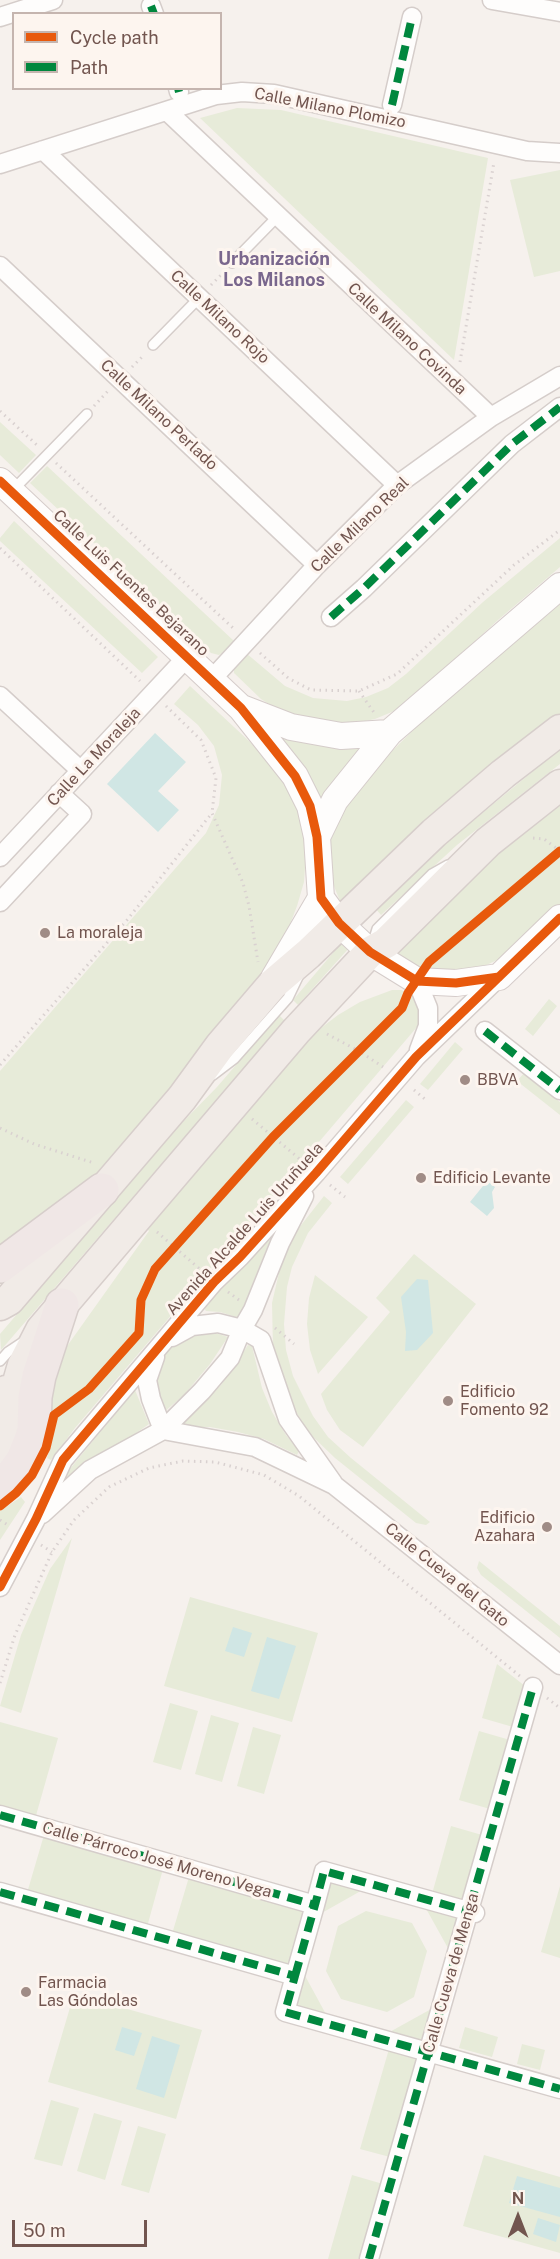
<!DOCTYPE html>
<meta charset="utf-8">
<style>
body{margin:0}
#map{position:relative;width:560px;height:2259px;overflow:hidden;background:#f6f1ed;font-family:"Public Sans",sans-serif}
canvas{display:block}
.legend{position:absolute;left:12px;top:12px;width:210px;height:78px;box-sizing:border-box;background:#fdf5ef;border:2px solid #c5b5af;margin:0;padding:8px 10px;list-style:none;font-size:18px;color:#72554f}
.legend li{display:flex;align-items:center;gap:12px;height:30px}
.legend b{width:30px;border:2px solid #c5b5af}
.north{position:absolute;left:488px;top:2187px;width:60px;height:60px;-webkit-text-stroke:4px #fdf5ef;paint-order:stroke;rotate:0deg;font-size:16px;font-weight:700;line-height:24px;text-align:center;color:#72554f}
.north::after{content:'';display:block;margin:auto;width:21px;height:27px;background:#72554f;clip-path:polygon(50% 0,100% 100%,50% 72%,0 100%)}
.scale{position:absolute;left:12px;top:2220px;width:135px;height:27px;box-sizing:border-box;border:3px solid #72554f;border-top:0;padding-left:8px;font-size:18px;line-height:21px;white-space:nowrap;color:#72554f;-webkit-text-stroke:4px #fdf5ef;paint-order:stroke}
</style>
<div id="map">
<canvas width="560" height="2259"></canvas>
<ul class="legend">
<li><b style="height:8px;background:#e8590c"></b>Cycle path</li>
<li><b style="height:8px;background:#00873e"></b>Path</li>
</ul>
<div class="north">N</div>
<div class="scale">50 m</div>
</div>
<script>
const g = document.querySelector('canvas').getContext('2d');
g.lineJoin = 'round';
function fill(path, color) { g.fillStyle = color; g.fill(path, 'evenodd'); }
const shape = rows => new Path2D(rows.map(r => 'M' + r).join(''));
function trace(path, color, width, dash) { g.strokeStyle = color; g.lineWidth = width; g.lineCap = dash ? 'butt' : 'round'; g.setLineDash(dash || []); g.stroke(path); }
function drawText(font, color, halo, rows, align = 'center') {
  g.font = font + ' "Public Sans",sans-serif'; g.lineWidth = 6; g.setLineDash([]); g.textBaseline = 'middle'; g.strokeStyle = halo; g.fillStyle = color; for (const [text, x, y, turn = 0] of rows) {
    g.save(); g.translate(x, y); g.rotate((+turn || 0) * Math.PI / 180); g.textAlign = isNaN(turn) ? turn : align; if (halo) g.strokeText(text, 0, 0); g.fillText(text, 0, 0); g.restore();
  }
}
fill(shape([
 [237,108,281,110,488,158,454,360,200,118],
 [560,170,560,271,534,277,510,180],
 [0,422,36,455,19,473,0,455],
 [47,466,234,641,222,653,219,655,211,653,30,483],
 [14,521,158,657,142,673,0,541,0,538],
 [560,538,560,567,498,620,448,666,399,709,375,719,352,724,329,724,283,713,261,699,234,673,234,664,246,653,285,686,313,698,347,701,366,697,388,688,406,674,483,602],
 [560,594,560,714,498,760,340,901,329,874,328,841,340,805,379,764,483,661],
 [190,686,278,768,295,795,305,835,306,854,304,882,297,906,286,935,258,985,103,1170,0,1252,0,1071,206,833,219,805,222,775,214,746,198,725,174,704],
 [263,726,309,744,344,746,371,743,344,771,319,802],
 [560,749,560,764,457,845,381,915,375,908,435,852],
 [560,802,560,908,508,955,482,967,465,972,425,970,390,954,463,884],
 [343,941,349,948,298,1005,293,1000],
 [392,990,401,990,408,993,417,1002,420,1009,420,1018,417,1027,75,1428,51,1460,47,1458,56,1424,50,1411,51,1383,65,1349,149,1231,145,1227,313,1034,338,1015,360,1002],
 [549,999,557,1006,533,1036,525,1029],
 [279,1015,285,1021,1,1350,0,1334,173,1132,217,1087],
 [455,1042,463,1049,428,1090,420,1084],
 [524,1073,560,1102,560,1115,517,1081],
 [406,1100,414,1107,348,1184,340,1177],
 [324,1196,332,1203,308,1233,292,1267,287,1287,284,1324,286,1350,293,1376,313,1416,328,1437,351,1458,430,1522,426,1525,416,1523,335,1458,309,1433,290,1402,273,1349,272,1303,281,1264,298,1229],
 [268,1232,272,1235,239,1318,220,1312,206,1311,204,1308],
 [414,1254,476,1304,363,1447,340,1430,327,1410,321,1394,390,1312,376,1298],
 [315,1275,368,1317,318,1374,310,1350,307,1324,309,1298],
 [212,1332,228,1337,210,1364,184,1395,164,1412,158,1398,156,1380,161,1360,173,1345,192,1334],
 [248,1345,252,1346,262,1388,272,1412,286,1435,299,1451,297,1455,264,1439,238,1432,210,1427,184,1427,182,1425,221,1385],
 [135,1390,149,1424,132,1436,86,1463,67,1478,64,1476],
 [21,1497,25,1502,0,1540,0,1511],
 [72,1538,21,1713,0,1706,21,1635,50,1569],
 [479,1561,560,1626,560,1638,481,1575,477,1568],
 [190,1597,318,1633,292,1722,164,1686],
 [497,1664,525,1686,513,1727,482,1718],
 [170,1703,198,1711,181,1770,153,1762],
 [211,1715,239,1723,222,1782,195,1774],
 [0,1722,58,1738,35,1819,0,1809],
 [253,1727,281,1735,264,1794,237,1786],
 [479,1731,510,1740,490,1809,459,1800],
 [451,1826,482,1835,463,1902,432,1894],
 [44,1835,163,1869,147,1927,27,1893],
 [189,1877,307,1910,290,1968,172,1934],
 [330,1878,366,1888,320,1914],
 [560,1886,560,1958,541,1952],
 [424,1905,460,1915,449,1950],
 [366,1911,412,1923,427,1951,414,1997,387,2012,341,1999,326,1971,338,1926],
 [303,1972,328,2018,293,2008],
 [74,1994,202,2030,176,2119,48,2082],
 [433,2008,423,2045,386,2034],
 [465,2027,498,2037,492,2057,459,2048],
 [522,2044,545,2050,540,2070,517,2064],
 [389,2049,419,2058,390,2157,360,2149],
 [51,2100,79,2108,62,2166,34,2159],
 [94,2113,122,2121,105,2180,77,2171],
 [138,2126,166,2134,149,2193,121,2185],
 [484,2155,560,2177,560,2253,463,2226],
 [352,2175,383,2184,361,2259,328,2259]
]), '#e7ebd9');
fill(shape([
 [155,733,186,762,158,791,179,810,158,832,107,784],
 [487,1181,495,1187,492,1192,494,1208,487,1216,470,1202],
 [417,1279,428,1280,433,1333,417,1350,405,1351,406,1332,401,1297],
 [233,1627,252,1633,244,1657,225,1651],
 [267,1637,296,1646,279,1699,251,1691],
 [122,2027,142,2033,134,2056,115,2050],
 [152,2036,180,2045,164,2098,136,2089],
 [517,2176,560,2188,560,2217,509,2203],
 [538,2218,560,2225,556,2242,533,2234]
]), '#d0e6e4');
const lane = shape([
 [232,263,277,217],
 [153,345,199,298],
 [13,490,87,414],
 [373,942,377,929,432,874,448,865],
 [213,1075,234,1059,288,998,299,975],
 [0,1361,8,1352,26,1340]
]);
const street = shape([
 [492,0,560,12],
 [151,6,154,14],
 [0,17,53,0],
 [178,88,179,92],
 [392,105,412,17],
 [167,111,491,417],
 [43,150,397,485],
 [0,164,216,95,242,92,274,94,527,151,560,153],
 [0,266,317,565],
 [331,617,364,588,512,444,560,407],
 [211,680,317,565,397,485,491,417,560,376],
 [0,696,80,770],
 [0,857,187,657],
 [0,902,82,814,59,793],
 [417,981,428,1008,428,1026,419,1050],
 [485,1031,560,1090],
 [172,1337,192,1326,218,1323,242,1329,261,1340,288,1419,333,1483],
 [155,1357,147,1380,151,1399,163,1430,255,1447,334,1485,560,1665],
 [42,1514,90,1470,163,1430,202,1391,230,1358,242,1329,253,1310,280,1243,304,1196],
 [0,1587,36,1519,63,1460,214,1282,240,1257,316,1173,416,1057,499,977],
 [0,1815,315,1905,324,1871,475,1913],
 [0,1892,295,1976,285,2012,560,2089],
 [295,1976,315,1905],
 [369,2259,533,1687]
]);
const secondary = shape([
 [0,481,241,708,295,776,310,806,317,837,321,898,339,923,370,952,417,981,456,983,499,977,560,918],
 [242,708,291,727,341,736,389,733],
 [317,837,335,800,389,733,560,586],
 [274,978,321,898]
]);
const primary = shape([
 [0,1305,9,1300,182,1098,220,1046,273,984,308,954,434,833,503,774,560,730],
 [10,1410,23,1365,41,1330,296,1031,370,952,386,943,488,842,560,785],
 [0,1449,9,1427,10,1410,6,1391]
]);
const highway = shape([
 [0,1266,102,1190],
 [0,1487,13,1474,23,1460,31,1440,34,1430,35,1397,39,1376,62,1305]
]);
trace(lane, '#d5cdca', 12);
trace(street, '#d5cdca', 21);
trace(secondary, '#d5ccca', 28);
trace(primary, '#d7cecb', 33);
trace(highway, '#d7cecb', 36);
trace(shape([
 [211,285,223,273],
 [460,362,494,162],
 [132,367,144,355],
 [94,406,108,391],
 [0,411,38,446],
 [56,463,233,628],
 [0,548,140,681],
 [260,653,288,678,311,690,359,691,397,674,514,565,560,530],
 [359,691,375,714],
 [166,706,201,740,216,778,212,813],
 [533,838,544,839,560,851],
 [327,1034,355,1049],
 [362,1053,383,1067],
 [0,1065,127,920,212,813,243,883,249,906,258,962],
 [414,1090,426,1100],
 [252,1119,302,1161],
 [0,1128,34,1144,94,1163],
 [330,1185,345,1197],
 [157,1232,202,1271],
 [228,1292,239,1300],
 [275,1328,294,1344],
 [0,1520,8,1525],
 [41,1545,52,1552],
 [0,1683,15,1635,52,1552,74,1520,109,1487,149,1468,183,1461,215,1462,264,1475,299,1496,521,1677],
 [547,1698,560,1708]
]), '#d9d1d0', 3, [1.5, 4.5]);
trace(lane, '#fefdfc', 9);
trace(street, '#fefdfc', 18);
trace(secondary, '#fefdfc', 26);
trace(primary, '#f1ebe7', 30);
trace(highway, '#f0e7e6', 33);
trace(shape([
 [151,6,154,14],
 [178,88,179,92],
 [392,105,412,17],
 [331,617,364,588,512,444,560,407],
 [485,1031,560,1090],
 [0,1815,315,1905,324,1871,475,1913],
 [0,1892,295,1976,285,2012,560,2089],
 [295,1976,315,1905],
 [369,2259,533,1687]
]), '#00873e', 8, [15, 8]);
trace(shape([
 [0,481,241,708,295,776,310,806,317,837,321,898,339,923,370,952,417,981,456,983,499,977],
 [0,1506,16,1493,32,1475,46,1448,54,1415,89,1389,139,1333,141,1300,155,1269,273,1137,402,1008,408,993,429,962,560,851],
 [0,1587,36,1519,63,1460,214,1282,240,1257,316,1173,416,1057,560,918]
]), '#e8590c', 9);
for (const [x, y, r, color] of [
 [45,933,6,"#a08c86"],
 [465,1080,6,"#a08c86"],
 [421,1178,6,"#a08c86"],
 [448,1401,6,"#a08c86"],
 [547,1527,6,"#a08c86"],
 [26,1992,6,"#a08c86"]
]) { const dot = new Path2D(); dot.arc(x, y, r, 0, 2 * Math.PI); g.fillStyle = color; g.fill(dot); trace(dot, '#fdf5ef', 2); }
drawText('16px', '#72554f', '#fdf5ef', [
 ["Calle Milano Plomizo",330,108,11],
 ["Calle Milano Rojo",220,317,43],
 ["Calle Milano Covinda",407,339,43],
 ["Calle Milano Perlado",159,415,43],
 ["Calle Milano Real",360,525,-44],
 ["Calle Luis Fuentes Bejarano",131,583,43],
 ["Calle La Moraleja",94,757,-47],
 ["Avenida Alcalde Luis Uruñuela",245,1229,-48],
 ["Calle Cueva del Gato",447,1575,39],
 ["Calle Párroco José Moreno Vega",157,1860,16],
 ["Calle Cueva de Menga",451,1973,-74]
]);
drawText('16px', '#72554f', '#fdf5ef', [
 ["La moraleja",57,933],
 ["BBVA",477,1080],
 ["Edificio Levante",433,1178],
 ["Edificio",460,1392],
 ["Fomento 92",460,1410],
 ["Edificio",535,1518,"right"],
 ["Azahara",535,1536,"right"],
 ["Farmacia",38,1983],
 ["Las Góndolas",38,2001]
], 'left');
drawText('bold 18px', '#7a678d', '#fdf5ef', [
 ["Urbanización",274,259],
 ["Los Milanos",274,280]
]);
</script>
